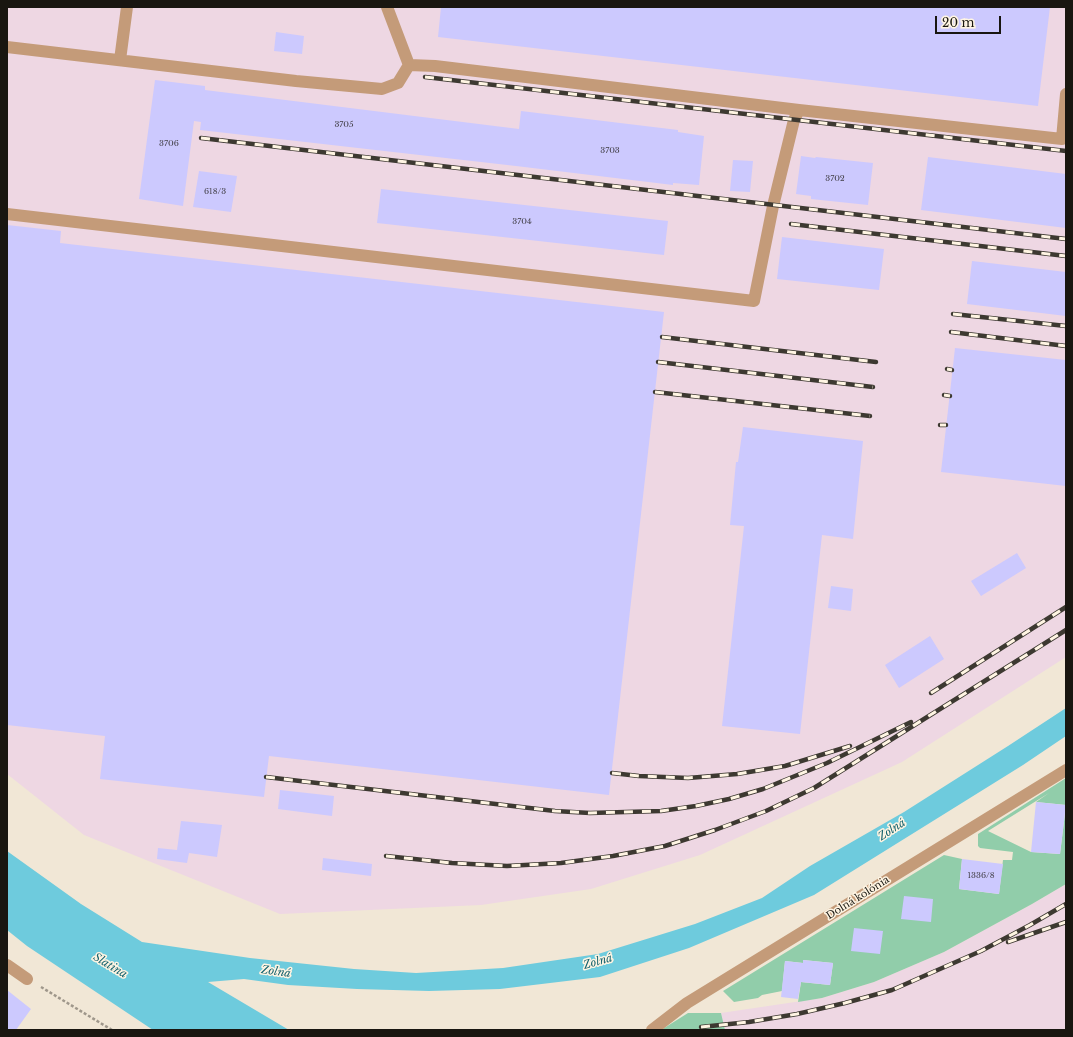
<!DOCTYPE html>
<meta charset="utf-8">
<style>
body{margin:0}
#map{position:relative;width:1073px;height:1037px;overflow:hidden;background:#f1e7d6;font-family:"Libre Baskerville",serif}
canvas{display:block}
.frame{position:absolute;inset:0;border:8px solid #191610;pointer-events:none}
.scale{position:absolute;left:935px;top:16px;width:66px;height:18px;box-sizing:border-box;border:2px solid #191610;border-top:0;padding-left:5px;font-size:12px;line-height:14px;white-space:nowrap;color:#191610;-webkit-text-stroke:3px #fff5e3;paint-order:stroke}
</style>
<div id="map">
<canvas width="1073" height="1037"></canvas>
<div class="frame"></div>
<div class="scale">20 m</div>
</div>
<script>
const g = document.querySelector('canvas').getContext('2d');
g.lineJoin = 'round';
function fill(path, color) { g.fillStyle = color; g.fill(path, 'evenodd'); }
const shape = rows => new Path2D(rows.map(r => 'M' + r).join(''));
function trace(path, color, width, dash) { g.strokeStyle = color; g.lineWidth = width; g.lineCap = dash ? 'butt' : 'round'; g.setLineDash(dash || []); g.stroke(path); }
function drawText(font, color, halo, rows, align = 'center') {
  g.font = font + ' "Libre Baskerville",serif'; g.lineWidth = 3; g.setLineDash([]); g.textBaseline = 'middle'; g.strokeStyle = halo; g.fillStyle = color; for (const [text, x, y, turn = 0] of rows) {
    g.save(); g.translate(x, y); g.rotate((+turn || 0) * Math.PI / 180); g.textAlign = isNaN(turn) ? turn : align; if (halo) g.strokeText(text, 0, 0); g.fillText(text, 0, 0); g.restore();
  }
}
fill(shape([
 [7,7,1066,7,1066,657,902,762,700,855,591,889,481,905,280,914,84,835,7,774],
 [1066,884,1066,1030,725,1030,721,1013,822,998,874,982,944,952,1032,904]
]), '#eed7e3');
fill(shape([
 [1066,778,1066,884,1032,904,944,952,874,982,822,998,798,1002,801,982,830,985,833,963,803,960,803,963,785,961,782,991,762,995,758,998,734,1002,723,991,944,855,962,859,959,889,999,894,1003,860,1012,860,1013,852,980,848,978,846,978,834],
 [1049,793,1036,802,1066,805,1060,854,1031,852,988,831],
 [688,1013,721,1013,725,1030,661,1030]
]), '#91cdaa');
fill(shape([
 [1066,708,1066,736,1023,765,814,895,689,948,600,977,500,989,429,991,357,989,288,985,244,979,208,982,289,1030,153,1030,27,946,7,930,7,851,81,904,142,942,250,958,354,969,416,973,503,968,598,954,695,924,762,898,810,866,904,812,1008,746]
]), '#6ecbdd');
fill(shape([
 [441,7,1050,7,1038,106,438,37],
 [276,32,304,36,302,54,274,51],
 [155,80,205,86,205,90,519,129,521,111,678,130,678,132,704,136,699,185,673,183,673,185,516,166,200,130,201,122,194,121,183,206,139,199],
 [801,156,815,158,816,157,873,163,868,205,811,199,811,196,796,194],
 [928,157,1066,174,1066,228,921,210],
 [733,160,753,161,750,192,730,191],
 [199,171,237,176,231,212,193,207],
 [381,189,668,221,664,255,377,223],
 [7,225,61,231,60,243,664,312,609,795,269,756,264,797,100,779,105,736,7,725],
 [782,237,884,249,879,290,777,279],
 [972,261,1066,272,1066,316,967,304],
 [955,348,1066,360,1066,486,941,472],
 [743,427,863,441,853,539,822,535,800,734,722,726,744,526,730,525,736,462,738,462],
 [1017,553,1026,568,981,596,971,581],
 [831,586,853,589,851,611,828,608],
 [930,636,944,659,899,688,885,665],
 [280,790,334,796,332,816,278,809],
 [1036,802,1066,805,1060,854,1031,852],
 [181,821,222,825,217,857,189,853,187,863,157,859,158,848,177,850],
 [323,858,372,864,371,876,322,870],
 [962,859,1003,864,999,894,959,889],
 [904,896,933,899,931,922,901,919],
 [854,928,883,931,880,954,851,951],
 [803,960,833,963,830,985,801,982,798,999,781,997,785,961,803,963],
 [7,990,31,1009,16,1030,7,1030]
]), '#ccc9fe');
trace(shape([
 [41,987,112,1030]
]), '#9f978b', 2.5, [3, 2]);
trace(shape([
 [387,7,409,65],
 [7,47,296,81,382,89,398,83,409,65,435,66,799,110,1062,139,1066,94],
 [120,60,127,7],
 [7,214,754,301,773,206,794,120,799,110],
 [652,1030,687,1003,1066,770]
]), '#c49b79', 12);
trace(shape([
 [7,965,27,979]
]), '#c49b79', 12);
const rail = shape([
 [425,77,1066,151],
 [201,138,1066,239],
 [791,224,1066,256],
 [953,314,1066,326],
 [951,332,1066,346],
 [662,337,876,362],
 [658,362,873,387],
 [947,369,952,370],
 [655,392,870,416],
 [944,395,950,396],
 [940,425,946,425],
 [931,693,1066,607],
 [612,773,639,776,688,778,737,774,785,766,850,746],
 [266,777,555,811,590,813,661,811,696,806,729,799,763,789,827,763,911,722],
 [386,856,452,863,507,866,561,863,613,856,665,846,715,830,766,811,814,788,1066,630],
 [1008,942,1066,922],
 [701,1027,749,1022,797,1014,845,1003,892,990,981,951,1030,925,1066,904]
]);
trace(rail, '#3d3931', 4.5);
trace(rail, '#fff5e3', 3, [9]);
drawText('8px', '#46434c', null, [
 ["3705",344,125],
 ["3706",169,144],
 ["3703",610,151],
 ["3702",835,179],
 ["618/3",215,192],
 ["3704",522,222],
 ["1336/8",981,876]
]);
drawText('10px', '#191610', '#fff5e3', [
 ["Dolná kolónia",858,898,-32]
]);
drawText('italic 11px', '#16636f', '#fff5e3', [
 ["Zolná",892,830,-33],
 ["Zolná",598,962,-16],
 ["Slatina",110,966,31],
 ["Zolná",276,972,8]
]);
</script>
